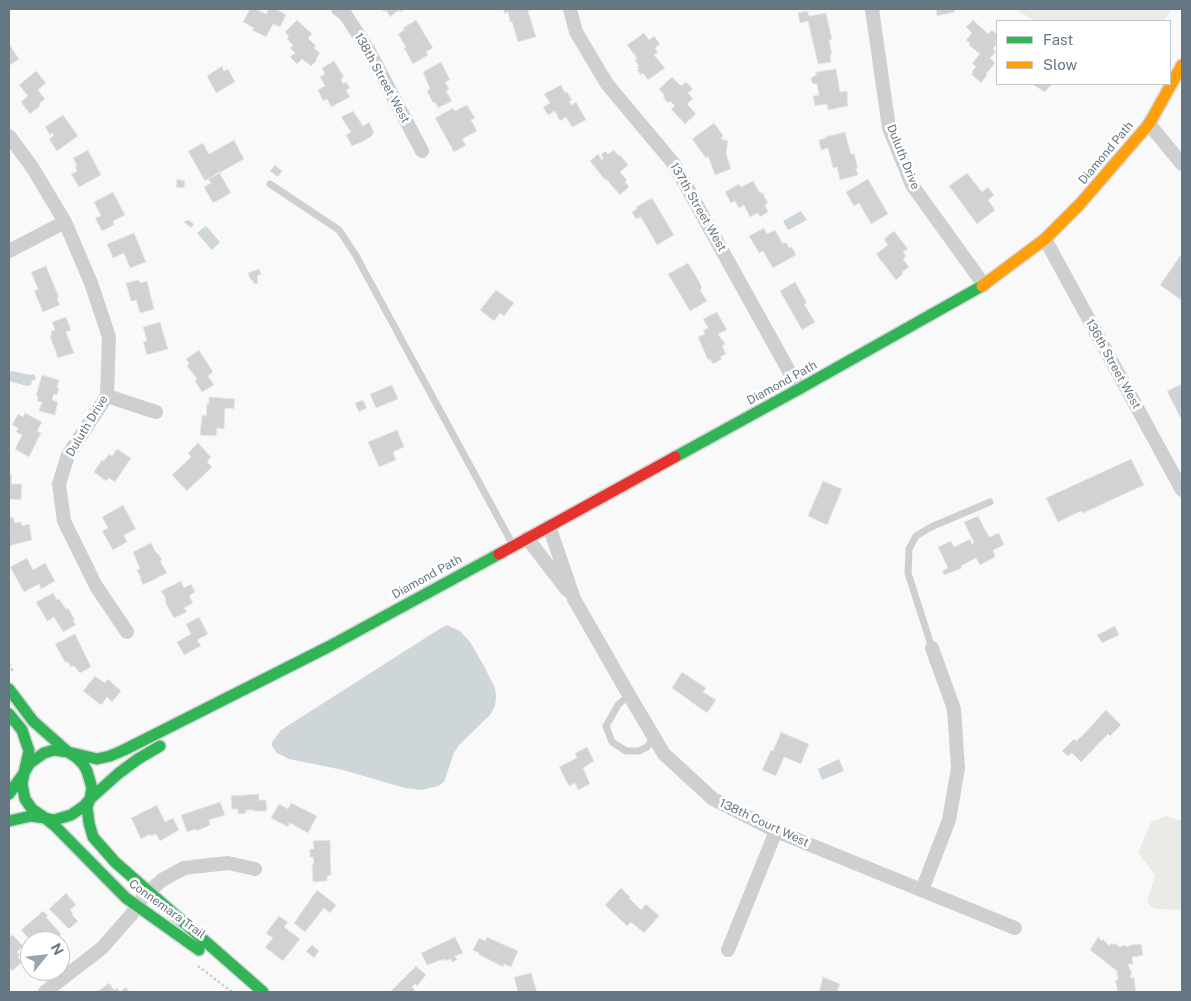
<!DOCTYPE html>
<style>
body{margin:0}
#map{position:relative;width:1191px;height:1001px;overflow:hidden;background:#f9f9f9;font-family:"Public Sans",sans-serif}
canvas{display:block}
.frame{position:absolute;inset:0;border:10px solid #657683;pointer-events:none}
.legend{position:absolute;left:996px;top:20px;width:175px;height:65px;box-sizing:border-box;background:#fff;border:1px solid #c1c8cd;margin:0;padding:6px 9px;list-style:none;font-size:15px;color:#657683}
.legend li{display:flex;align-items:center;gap:10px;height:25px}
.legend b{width:25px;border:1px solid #c1c8cd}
.north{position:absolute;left:20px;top:931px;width:50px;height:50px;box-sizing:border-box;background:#fff;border:1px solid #c1c8cd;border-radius:50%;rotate:61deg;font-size:14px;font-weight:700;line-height:20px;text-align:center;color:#657683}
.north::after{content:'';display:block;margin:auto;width:18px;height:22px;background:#99a4ac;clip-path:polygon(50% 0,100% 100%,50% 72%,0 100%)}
</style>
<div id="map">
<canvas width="1191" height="1001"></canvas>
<div class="frame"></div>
<ul class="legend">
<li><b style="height:6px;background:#30b455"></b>Fast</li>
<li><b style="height:6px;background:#ff9f0a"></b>Slow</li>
</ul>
<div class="north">N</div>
</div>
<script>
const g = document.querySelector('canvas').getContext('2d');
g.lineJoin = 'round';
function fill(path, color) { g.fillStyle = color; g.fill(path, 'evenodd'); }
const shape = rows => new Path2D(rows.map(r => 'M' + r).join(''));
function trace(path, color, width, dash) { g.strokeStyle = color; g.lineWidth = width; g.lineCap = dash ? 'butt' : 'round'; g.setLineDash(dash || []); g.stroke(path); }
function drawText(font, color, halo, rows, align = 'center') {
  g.font = font + ' "Public Sans",sans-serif'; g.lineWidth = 5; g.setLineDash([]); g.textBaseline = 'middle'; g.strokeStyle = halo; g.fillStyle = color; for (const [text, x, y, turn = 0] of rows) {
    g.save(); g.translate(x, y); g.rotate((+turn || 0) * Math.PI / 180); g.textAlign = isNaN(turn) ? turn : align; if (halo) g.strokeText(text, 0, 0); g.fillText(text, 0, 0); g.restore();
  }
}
fill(shape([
 [1016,9,1171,9,1164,21,1034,21],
 [1166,816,1182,821,1182,910,1156,909,1151,907,1147,902,1155,875,1138,853,1151,822]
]), '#e8ebe6');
fill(shape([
 [801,211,807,220,788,230,783,221],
 [206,226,220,242,212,250,197,233],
 [12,371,30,375,34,374,36,379,32,381,31,385,27,386,9,381,9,373],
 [447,625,460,631,470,642,484,666,495,688,496,697,495,706,490,715,459,745,454,753,444,782,438,786,422,790,405,788,343,770,289,759,277,753,272,746,272,742,281,730,441,628],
 [839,759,844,771,822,780,818,769]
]), '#ced6d9');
const building = shape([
 [250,9,255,9,266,14,269,9,276,9,286,15,280,27,273,24,266,37,252,30,254,28,243,22,250,9],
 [382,9,405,9,400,12,399,10,390,17,386,10,384,12,382,9],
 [503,9,529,9,530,10,528,11,536,37,518,42,512,22,510,22,508,12,505,14,503,9],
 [936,9,954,9,955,12,937,16,936,9],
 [807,11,809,16,826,13,832,39,829,40,832,54,830,55,831,62,818,64,808,21,800,23,798,13,807,11],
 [297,20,312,34,308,38,316,46,314,48,320,53,316,59,317,60,311,66,302,59,297,64,290,57,295,53,290,48,293,45,287,39,289,37,285,32,297,20],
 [416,20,433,48,426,52,428,55,413,64,404,48,406,47,398,34,404,30,403,28,416,20],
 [973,20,988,34,992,30,997,35,997,39,995,42,997,44,993,49,996,52,990,58,995,63,986,74,987,75,981,83,971,74,973,73,972,71,976,67,972,63,980,54,969,45,970,43,966,40,972,33,966,27,973,20],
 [644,33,649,40,654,36,660,44,655,48,658,52,654,55,665,68,648,80,643,73,641,75,637,70,639,69,637,67,639,66,635,60,637,58,627,45,644,33],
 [9,44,19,59,9,66,9,44],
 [334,61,344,77,341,79,343,84,346,82,350,88,346,90,350,97,331,107,327,99,323,101,318,90,325,86,320,77,325,74,322,68,334,61],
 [441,62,450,80,445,82,449,89,446,91,452,101,438,108,435,102,433,103,427,91,430,89,423,72,441,62],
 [222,66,224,71,228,69,235,82,216,93,207,76,222,66],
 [836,69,840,92,847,91,848,100,847,101,848,106,828,110,827,104,815,106,813,96,819,95,817,84,814,84,812,83,811,78,816,75,816,72,836,69],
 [36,71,46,83,38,90,45,99,39,104,40,106,30,114,21,102,28,96,19,85,36,71],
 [672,77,681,86,686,82,693,89,688,93,693,99,687,104,696,114,685,124,671,109,675,106,670,101,668,103,663,97,665,96,659,89,672,77],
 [1032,84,1052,84,1045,92,1032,84],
 [561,85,565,93,567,92,572,100,569,101,571,105,576,102,586,120,572,127,566,117,560,121,555,111,548,115,543,107,550,103,544,94,561,85],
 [467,105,475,118,471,120,477,131,462,139,466,145,454,152,435,118,453,108,455,111,467,105],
 [353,111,363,126,369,122,374,133,372,134,373,135,366,140,352,146,346,135,351,132,341,117,353,111],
 [63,115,78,136,57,151,49,139,54,135,52,133,50,135,45,127,63,115],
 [714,123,723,135,721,139,728,141,726,153,731,169,715,175,708,156,706,158,692,139,714,123],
 [845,132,851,154,854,154,858,168,856,168,858,175,840,180,837,167,833,168,828,148,821,150,819,140,826,138,825,137,845,132],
 [234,140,244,159,205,181,188,151,203,143,209,154,234,140],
 [88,150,101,175,79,187,71,174,77,171,75,167,77,166,73,158,88,150],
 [614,150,619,156,620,155,628,165,620,172,627,180,625,182,629,187,620,195,606,179,605,180,590,161,598,154,602,160,603,158,601,155,605,151,608,154,614,150],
 [275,165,282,171,278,177,270,171,275,165],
 [219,172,231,193,213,203,204,187,211,183,208,179,219,172],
 [967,173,982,192,988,187,994,195,988,200,995,210,977,224,949,186,967,173],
 [177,179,185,181,184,188,176,187,177,179],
 [868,179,888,214,871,224,859,203,854,206,846,192,868,179],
 [753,181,760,193,762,192,768,203,765,205,768,212,760,217,758,213,750,217,744,205,739,208,735,201,731,203,725,192,739,184,741,187,753,181],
 [113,192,125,215,113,221,114,225,102,231,95,218,101,216,94,202,113,192],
 [652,198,674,235,657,245,641,217,636,219,632,212,637,209,636,207,652,198],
 [188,220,194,224,191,228,184,222,188,220],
 [764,228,767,234,775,230,783,244,786,242,789,248,792,247,796,255,773,268,763,251,759,253,749,236,764,228],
 [894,231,908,249,903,252,906,256,903,259,909,267,902,272,903,274,896,280,876,254,888,245,884,239,894,231],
 [134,233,146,262,130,268,124,253,113,258,107,244,134,233],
 [1182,253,1182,298,1181,300,1160,285,1182,253],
 [688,263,699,281,702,288,700,290,707,301,690,311,668,274,688,263],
 [46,266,59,297,57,298,60,305,43,312,34,291,38,289,31,272,46,266],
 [259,269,261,274,257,276,258,283,254,284,252,280,251,280,248,273,259,269],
 [139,280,140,283,147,281,154,309,140,313,136,300,131,301,126,283,139,280],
 [795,282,807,303,804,304,815,322,802,330,780,291,795,282],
 [496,290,514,303,504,316,500,313,494,321,480,310,496,290],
 [717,312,727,330,718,334,725,344,722,346,726,354,720,357,722,359,713,364,710,359,708,360,698,337,705,334,703,331,708,328,703,319,717,312],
 [66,317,71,330,66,332,74,353,58,358,50,336,52,335,51,331,55,330,52,322,66,317],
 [160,322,168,349,147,355,143,342,147,341,143,327,160,322],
 [199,350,213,372,208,376,214,385,202,392,195,381,197,379,187,366,189,364,186,359,199,350],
 [42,375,59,380,57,387,59,388,57,395,54,394,52,400,58,402,55,415,39,411,42,402,37,401,38,397,36,396,42,375],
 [1182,384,1182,421,1167,391,1182,384],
 [392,385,398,399,376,408,370,394,392,385],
 [209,397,235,399,234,409,225,408,224,429,217,428,216,436,200,435,202,415,206,416,207,403,209,404,209,397],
 [363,400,367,408,359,412,355,403,363,400],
 [25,413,42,422,37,431,41,433,29,457,15,449,22,435,16,432,18,428,12,425,18,414,23,417,25,413],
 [397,430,404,447,393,452,396,460,379,467,368,442,397,430],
 [198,443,211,457,207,462,212,467,187,491,172,475,191,457,188,453,198,443],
 [117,449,131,458,115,482,109,478,106,481,94,472,102,460,104,461,109,454,112,456,117,449],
 [1131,459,1144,485,1083,513,1081,511,1058,522,1046,498,1131,459],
 [9,464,9,475,12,475,11,484,22,484,21,500,9,499,9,464],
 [823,481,842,489,827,525,808,516,823,481],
 [123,505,136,529,124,535,127,542,113,550,102,531,108,528,102,517,123,505],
 [978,516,989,537,999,533,1004,545,993,550,995,557,980,565,976,558,961,566,962,568,945,575,942,571,948,568,938,547,951,541,954,547,970,539,972,544,974,543,964,522,978,516],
 [13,517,15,523,21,522,22,526,29,524,32,540,9,546,9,518,13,517],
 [151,543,157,554,158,553,162,560,160,561,167,573,143,585,140,578,141,578,137,570,140,569,133,552,151,543],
 [27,558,33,570,45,563,55,581,41,589,39,584,24,592,10,567,27,558],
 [181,581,184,588,191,584,195,592,189,596,193,603,184,608,187,612,174,618,166,604,165,597,161,591,181,581],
 [53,593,57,600,59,599,66,609,68,608,75,620,73,621,76,625,63,632,54,617,47,621,36,602,53,593],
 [199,617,208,634,197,640,201,646,184,655,177,642,191,634,186,624,199,617],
 [1115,626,1119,635,1102,643,1097,635,1115,626],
 [75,634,91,667,80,673,74,666,71,667,68,662,65,662,55,644,75,634],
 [682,672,706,688,703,692,716,700,707,713,672,688,682,672],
 [95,676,105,683,108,679,121,691,112,702,107,697,101,705,83,691,95,676],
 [1106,710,1121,725,1110,736,1108,734,1081,762,1072,753,1068,756,1062,751,1074,739,1076,741,1082,736,1106,710],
 [781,732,809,744,801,764,784,757,776,776,762,770,771,750,773,751,781,732],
 [587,747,594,761,583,768,590,784,578,790,575,783,569,786,559,767,577,758,575,753,587,747],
 [259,794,259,800,266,800,267,811,253,811,253,810,246,810,246,813,238,814,238,809,232,809,231,796,259,794],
 [220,802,225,815,209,820,210,825,197,831,196,829,187,832,181,815,220,802],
 [291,803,317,816,308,833,290,823,288,827,271,818,279,804,288,809,291,803],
 [157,805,165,822,173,818,179,830,160,841,156,834,151,836,150,834,141,839,131,818,157,805],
 [330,840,331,875,327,876,327,881,313,882,312,864,314,864,313,857,310,857,310,849,314,849,313,841,330,840],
 [621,888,630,897,629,898,641,910,646,904,659,916,644,933,631,922,627,926,605,905,621,888],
 [317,890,336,905,330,913,324,908,305,932,294,923,317,890],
 [66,893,76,905,70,910,73,913,72,915,78,921,69,929,49,909,66,893],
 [43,911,48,916,46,917,61,934,53,941,50,941,46,937,42,941,39,938,35,941,31,941,21,930,43,911],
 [279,916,288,922,284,927,300,939,283,961,265,947,273,938,266,933,279,916],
 [13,935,23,946,17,952,20,955,18,957,22,962,12,971,9,967,9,937,13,935],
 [455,937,463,953,455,956,457,960,452,962,451,959,445,961,444,959,427,965,421,953,455,937],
 [487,937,518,951,511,967,504,964,503,967,478,954,479,953,473,950,479,938,485,941,487,937],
 [1098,937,1102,941,1103,939,1109,946,1111,943,1113,945,1114,943,1120,947,1124,945,1126,947,1131,945,1141,944,1143,955,1136,957,1136,956,1132,957,1133,964,1128,964,1132,974,1130,975,1131,978,1134,978,1136,992,1118,992,1115,980,1118,980,1117,971,1090,950,1098,937],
 [312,945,319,951,314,958,306,951,312,945],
 [416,966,426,975,417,986,415,984,412,987,415,990,412,992,390,992,416,966],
 [531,973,537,992,518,992,514,977,531,973],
 [823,977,840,984,837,992,819,992,823,977],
 [109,983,114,990,117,988,120,992,126,987,129,992,97,992,109,983]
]);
fill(building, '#d0d2d3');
trace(building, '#e8e8e8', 1);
const fast = shape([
 [675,457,799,389,982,286],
 [9,689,33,721,68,752,97,759,110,756,124,750,330,646,499,554],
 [9,714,22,730,29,751,24,773,9,794],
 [160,746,138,759,119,773,90,799,87,807,89,823,93,837,115,862,263,992],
 [54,750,68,752,76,757,83,764,87,771,92,788,90,799,84,806,71,815,54,820,45,818,32,809,25,799,22,784,24,773,30,763,44,753,54,750],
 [9,821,31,816,45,818,55,826,126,898,199,950]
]);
const slow = shape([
 [982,286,1045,239,1080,204,1149,124,1182,65]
]);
const jam = shape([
 [499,554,675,457]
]);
trace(fast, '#d5d6d7', 14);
trace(slow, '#d5d6d7', 14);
trace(jam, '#d5d6d7', 14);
trace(shape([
 [9,664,14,673],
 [198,966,232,992]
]), '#cbcccd', 2.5, [2.5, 2.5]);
trace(shape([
 [270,184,339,230,355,254,513,545],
 [932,648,908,573,909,549,916,536,931,527,990,502],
 [629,695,618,705,606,726,612,742,626,751,639,751,647,747,654,737]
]), '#cecfd0', 7);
trace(shape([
 [338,9,345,14,369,51,422,151],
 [570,9,576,32,607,84,674,164,799,389],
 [872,9,889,128,912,185,984,285],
 [1149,124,1182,164],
 [9,136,32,167,65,222,91,283,109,337,107,396,68,455,59,484,64,521,96,586,127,632],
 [1045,239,1182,490],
 [9,251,65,222],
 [107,396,156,412],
 [549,526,574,599,629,695,664,754,713,799,776,831,1015,928],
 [527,538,567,590],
 [922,890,949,820,958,768,954,709,932,648],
 [728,950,776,831],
 [45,992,102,948,131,915,143,897,162,880,184,868,228,863,255,869]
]), '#cecfd0', 14);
trace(fast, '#30b455', 11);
trace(slow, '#ff9f0a', 11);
trace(jam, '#e5322d', 11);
drawText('12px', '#657683', '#fff', [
 ["138th Street West",382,78,61],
 ["Diamond Path",1106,153,-50],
 ["Duluth Drive",903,157,68],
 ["137th Street West",698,207,60],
 ["136th Street West",1113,364,61],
 ["Diamond Path",782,383,-29],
 ["Duluth Drive",87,426,-59],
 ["Diamond Path",427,577,-29],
 ["138th Court West",764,823,25],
 ["Connemara Trail",167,909,36]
]);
</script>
